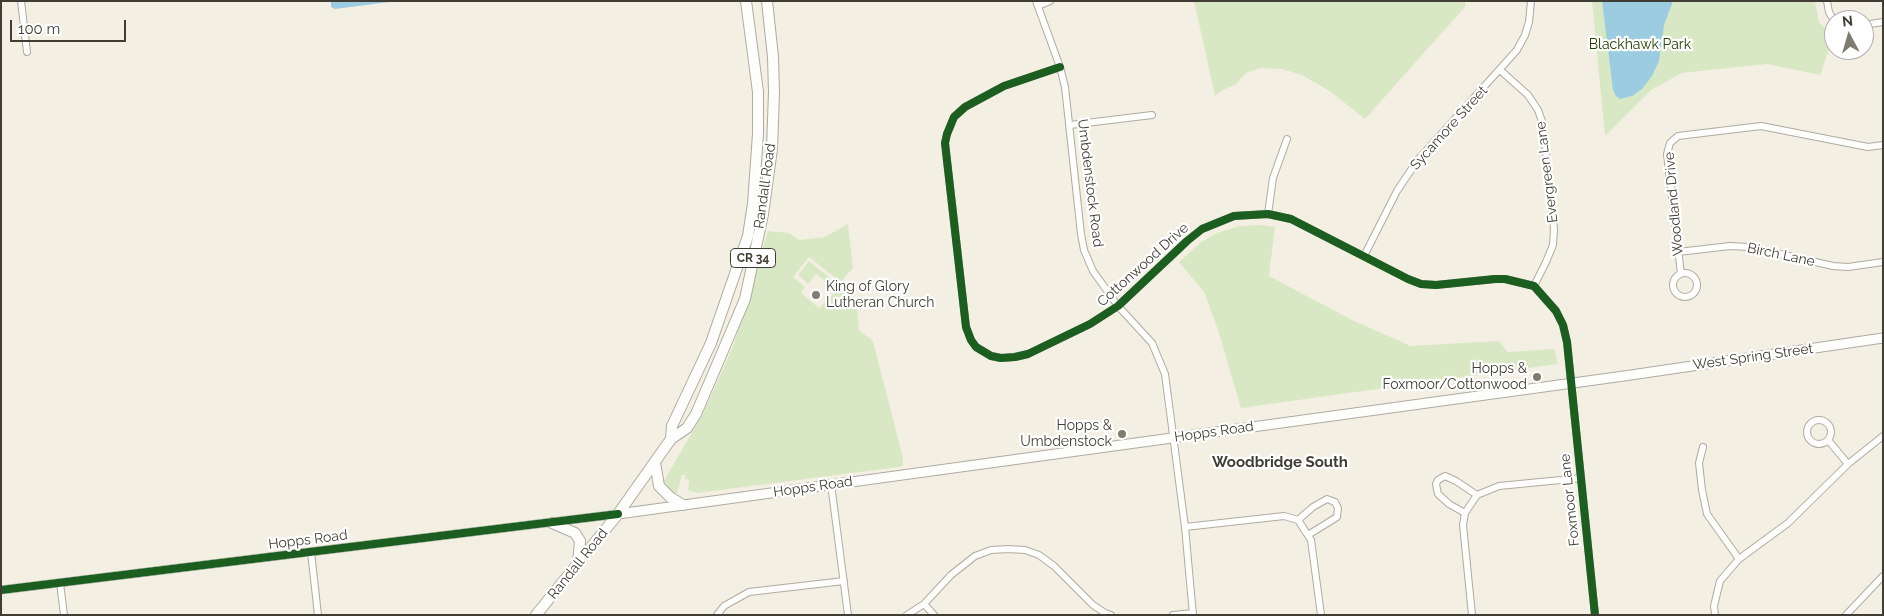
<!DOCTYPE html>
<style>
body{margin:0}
#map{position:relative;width:1884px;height:616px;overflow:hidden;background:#f4efe3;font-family:Raleway,sans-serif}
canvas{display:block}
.frame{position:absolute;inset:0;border:2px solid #403d34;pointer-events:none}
.north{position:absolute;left:1824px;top:10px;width:50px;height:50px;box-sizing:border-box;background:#fff;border:1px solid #b3b1ae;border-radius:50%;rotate:354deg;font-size:14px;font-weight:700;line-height:20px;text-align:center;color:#403d34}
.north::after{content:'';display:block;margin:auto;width:18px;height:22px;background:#7f7b71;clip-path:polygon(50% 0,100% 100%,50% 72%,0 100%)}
.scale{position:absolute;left:10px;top:20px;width:116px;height:22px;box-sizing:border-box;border:2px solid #403d34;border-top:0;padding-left:6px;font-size:15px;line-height:18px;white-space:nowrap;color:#403d34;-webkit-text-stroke:4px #fff;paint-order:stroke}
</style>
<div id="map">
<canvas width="1884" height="616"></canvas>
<div class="frame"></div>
<div class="north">N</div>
<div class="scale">100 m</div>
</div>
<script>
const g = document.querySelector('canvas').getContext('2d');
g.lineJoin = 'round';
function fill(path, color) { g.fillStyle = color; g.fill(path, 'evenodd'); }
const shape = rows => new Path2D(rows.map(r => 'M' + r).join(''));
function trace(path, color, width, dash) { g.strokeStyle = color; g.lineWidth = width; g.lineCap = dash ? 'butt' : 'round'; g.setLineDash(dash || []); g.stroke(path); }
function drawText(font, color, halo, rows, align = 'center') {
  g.font = font + ' Raleway,sans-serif'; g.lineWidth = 4.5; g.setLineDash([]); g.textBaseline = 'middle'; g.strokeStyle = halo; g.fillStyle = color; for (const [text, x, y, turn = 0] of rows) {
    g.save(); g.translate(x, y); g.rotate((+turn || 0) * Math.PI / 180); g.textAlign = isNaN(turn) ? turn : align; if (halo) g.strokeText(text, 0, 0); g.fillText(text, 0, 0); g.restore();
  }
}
fill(shape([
 [1194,1,1465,1,1465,7,1365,119,1331,92,1302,75,1282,69,1260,68,1246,73,1236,84,1223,90,1215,96],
 [1592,1,1815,1,1819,22,1825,28,1834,34,1834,36,1820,75,1767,64,1682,73,1651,90,1605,136],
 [848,224,853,268,844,278,843,284,809,257,793,277,805,287,801,293,819,308,834,293,843,291,845,298,857,306,859,330,873,341,903,458,903,465,899,467,697,493,688,490,689,480,685,479,685,475,682,475,677,493,670,494,666,491,663,482,703,414,734,344,768,231,789,233,799,240,825,237],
 [1261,225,1275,227,1269,276,1352,320,1411,346,1499,341,1507,352,1555,349,1557,364,1241,408,1218,330,1204,292,1179,262,1201,242,1219,232,1240,226],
 [809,261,841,287,832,286,816,274,808,284,798,275]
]), '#d9e8c4');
fill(shape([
 [331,1,397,1,335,9,331,7],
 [1602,1,1673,1,1664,25,1659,61,1652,76,1642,89,1632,96,1620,99,1616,96,1613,90]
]), '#9bcce2');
const minor = shape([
 [21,1,27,52],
 [1036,1,1060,67,1065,87,1081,234,1084,250,1093,271,1118,306,1152,343,1165,374,1185,527,1193,615],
 [1827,1,1829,12,1834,21],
 [1038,6,1050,1],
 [1864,25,1883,22],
 [1060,67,1004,86,965,107,954,117,947,134,945,143,966,327,971,340,976,347,991,356,1001,358,1015,357,1028,354,1090,324,1118,306,1187,241,1202,229,1234,216,1268,214,1291,219,1408,279,1421,284,1436,285,1495,279,1505,279,1534,286,1556,311,1563,325,1567,342,1595,615],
 [1500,70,1528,95,1538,110,1543,124,1554,229,1553,245,1546,262,1534,286],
 [1070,125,1152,115],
 [1268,214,1273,178,1287,139],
 [1678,252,1730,246,1749,247,1833,266,1848,267,1883,262],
 [1364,256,1397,191,1417,161,1517,50,1525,35,1529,22,1531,1],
 '1673 285a12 12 0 1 1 24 0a12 12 0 1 1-24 0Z',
 [1681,274,1667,154,1670,143,1678,136,1761,126,1868,147,1883,145],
 '1807 432a12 12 0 1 1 24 0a12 12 0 1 1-24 0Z',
 [1828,440,1848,464],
 [1703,447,1699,463,1702,490,1707,514,1739,559],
 [831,484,848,615],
 [1465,513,1449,504,1438,494,1436,484,1438,480,1445,476,1456,481,1477,495],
 [1298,520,1313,507,1327,499,1335,502,1338,508,1337,517,1308,535],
 [1185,527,1284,516,1298,520,1311,540,1321,615],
 [311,552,318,615],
 [60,583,64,615],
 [924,604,934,615],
 [717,615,724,606,749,592,844,581],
 [907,615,924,604,951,575,975,556,991,550,1008,549,1025,550,1039,555,1054,566,1093,605,1105,613,1111,615],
 [1173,615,1193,613],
 [1472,615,1463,525,1465,513,1477,495,1499,486,1581,478],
 [1715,615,1714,606,1720,581,1739,559,1788,523,1848,464,1883,436],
 [1846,615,1883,576]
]);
const tertiary = shape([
 [1,590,618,514]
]);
const secondary = shape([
 [618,514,1624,376,1883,338]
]);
const primary = shape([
 [671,439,672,426,711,343,748,236,753,204,758,134,758,92,746,1],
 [655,462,659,486,670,497,683,505],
 [552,523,575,533,580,541,578,563],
 [536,615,618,514,671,439,687,428,696,414,745,299,763,214,772,149,774,92,773,57,767,1]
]);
trace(minor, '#afaba2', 8);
trace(tertiary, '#afaba2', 9);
trace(secondary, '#afaba2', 11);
trace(primary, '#afaba2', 12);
trace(minor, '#fdfdfb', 6);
trace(tertiary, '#fdfdfb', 8);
trace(secondary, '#fdfdfb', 9);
trace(primary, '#fdfdfb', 10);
trace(shape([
 [1060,67,1004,86,965,107,954,117,947,134,945,143,966,327,971,340,976,347,991,356,1001,358,1015,357,1028,354,1090,324,1118,306,1187,241,1202,229,1234,216,1268,214,1291,219,1408,279,1421,284,1436,285,1495,279,1505,279,1534,286,1556,311,1563,325,1567,342,1595,615],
 [1,590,618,514]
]), '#1b5e20', 8);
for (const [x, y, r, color] of [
 [816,295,5,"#7f7b71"],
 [1537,377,5,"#7f7b71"],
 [1122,434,5,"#7f7b71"]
]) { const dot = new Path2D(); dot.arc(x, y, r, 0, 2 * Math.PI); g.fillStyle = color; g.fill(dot); trace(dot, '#fff', 2); }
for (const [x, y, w] of [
 [753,258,45]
]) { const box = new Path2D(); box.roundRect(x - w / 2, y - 9.5, w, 19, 4); g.fillStyle = '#fff'; g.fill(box); trace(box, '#403d34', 1); }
drawText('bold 12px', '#403d34', null, [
 ["CR 34",753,258]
]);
drawText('14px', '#244100', '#fff', [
 ["Blackhawk Park",1640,45]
]);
drawText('14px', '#403d34', '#fff', [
 ["Sycamore Street",1449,128,-48],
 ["Evergreen Lane",1547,172,-97],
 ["Umbdenstock Road",1090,183,83],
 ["Randall Road",765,186,-82],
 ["Woodland Drive",1674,204,-95],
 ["Birch Lane",1781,255,12],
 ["Cottonwood Drive",1143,265,-42],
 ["West Spring Street",1753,357,-8],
 ["Hopps Road",1214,432,-8],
 ["Hopps Road",813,487,-8],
 ["Foxmoor Lane",1570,500,-96],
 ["Hopps Road",308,540,-7],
 ["Randall Road",578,564,-51]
]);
drawText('14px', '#403d34', '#fff', [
 ["King of Glory",826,287,"left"],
 ["Lutheran Church",826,303,"left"],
 ["Hopps &",1527,369],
 ["Foxmoor/Cottonwood",1527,385],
 ["Hopps &",1112,426],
 ["Umbdenstock",1112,442]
], 'right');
drawText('bold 15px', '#403d34', '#fff', [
 ["Woodbridge South",1280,462]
]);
</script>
